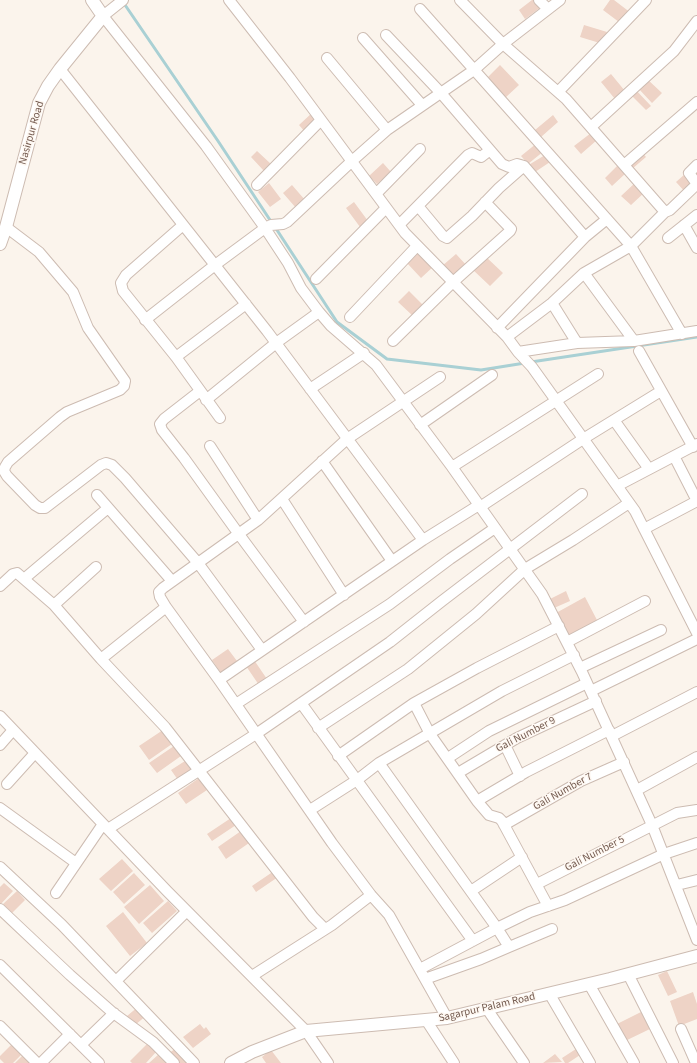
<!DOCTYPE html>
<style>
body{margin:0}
canvas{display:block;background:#fbf4ec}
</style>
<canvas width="697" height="1063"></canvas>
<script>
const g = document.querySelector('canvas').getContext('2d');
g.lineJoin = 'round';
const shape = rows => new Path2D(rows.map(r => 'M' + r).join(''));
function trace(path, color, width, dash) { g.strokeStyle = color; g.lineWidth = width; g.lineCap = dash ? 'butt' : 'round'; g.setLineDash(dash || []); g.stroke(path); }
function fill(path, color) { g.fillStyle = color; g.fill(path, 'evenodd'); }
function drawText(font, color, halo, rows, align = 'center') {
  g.font = font + ' "Source Sans 3",sans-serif'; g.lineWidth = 3; g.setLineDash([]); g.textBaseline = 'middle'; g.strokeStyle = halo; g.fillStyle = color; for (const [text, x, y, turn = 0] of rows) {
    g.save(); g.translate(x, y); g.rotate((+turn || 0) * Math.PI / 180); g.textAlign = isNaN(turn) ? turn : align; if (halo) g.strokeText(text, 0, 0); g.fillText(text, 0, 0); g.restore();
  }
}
trace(shape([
 [123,2,218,141,272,223],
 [275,227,337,322,387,359,481,370,525,363],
 [531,362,697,337]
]), '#a9d0d4', 3);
fill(shape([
 [532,0,536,0,541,7,525,19,519,10],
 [610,0,614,0,631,13,623,25,603,10],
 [584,25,607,32,603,44,580,37],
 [500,65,519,85,505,98,486,79],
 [611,74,625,91,615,99,601,82],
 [646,78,662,93,652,103,637,87],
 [634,88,651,106,646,110,629,93],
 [313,112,319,119,305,132,299,125],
 [553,115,558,122,541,137,535,130],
 [591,133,597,140,581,154,574,146],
 [537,143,544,151,528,164,521,156],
 [257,151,271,164,264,171,251,157],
 [641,151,646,157,632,169,627,163],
 [545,155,550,162,532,174,527,166],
 [383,163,391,172,377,184,369,176],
 [618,165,626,173,612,186,605,178],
 [685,174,695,185,686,193,676,182],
 [636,182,645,192,631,205,621,196],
 [269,183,281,199,270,207,258,192],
 [292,185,305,200,296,208,283,193],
 [354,202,368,221,360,227,346,208],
 [418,250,434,266,421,278,406,262],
 [456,254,468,267,453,279,442,266],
 [485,256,503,273,490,286,472,269],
 [409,291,423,305,413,316,398,302],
 [566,591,570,601,554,608,550,599],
 [585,597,597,620,569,636,556,613],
 [228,649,237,661,221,673,212,660],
 [254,660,269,682,261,688,246,666],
 [163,730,172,744,149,760,139,746],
 [174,746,181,756,157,773,149,763],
 [185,761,192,771,178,780,171,770],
 [199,778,207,790,186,804,178,793],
 [231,818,236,825,212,841,207,834],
 [241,831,249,843,226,859,218,847],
 [122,859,133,871,111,891,99,879],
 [274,871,278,877,256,892,252,886],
 [134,873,145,885,124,904,113,892],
 [4,883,13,891,0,905,0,887],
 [150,885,164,901,139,924,124,907],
 [17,891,25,900,12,913,3,904],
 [168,901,177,911,152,933,143,923],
 [123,912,147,943,130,956,106,926],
 [667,971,677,992,668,996,658,975],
 [693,992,697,1004,697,1019,679,1026,670,1001],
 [139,1006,147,1015,135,1025,127,1016],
 [643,1011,652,1028,623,1042,615,1025],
 [200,1024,204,1029,206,1027,211,1034,193,1048,183,1037],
 [13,1043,23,1053,13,1063,4,1063,0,1059,0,1056],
 [147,1044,156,1052,146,1063,132,1063,130,1061],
 [579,1047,583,1053,568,1063,565,1063,562,1058],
 [176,1048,191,1063,177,1063,168,1054],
 [271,1050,281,1063,266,1063,262,1057],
 [159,1054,168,1063,149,1063],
 [555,1054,562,1062,543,1063],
 [23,1055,32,1063,15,1063]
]), '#eed3c6');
const minor = shape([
 [123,0,103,16,206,146,265,228,288,263,301,288,319,312,331,326,376,365,452,467,542,594,582,672,652,825,697,940],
 [229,0,290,78,405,233,507,337,518,352,532,367,635,511,697,633],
 [460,0,503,44,560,0],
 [539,0,548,9],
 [420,9,631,246,682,334],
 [386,35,440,92,502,164,509,167,517,164,524,166,585,237,607,219],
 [363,38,422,105],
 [327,58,387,130],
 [60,69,267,331,423,540],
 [558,92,646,0],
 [591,127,674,51,697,21],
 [624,165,697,102],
 [257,185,321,120],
 [376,194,420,149],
 [418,206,443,236,447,238,472,216,499,188,524,166],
 [183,225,126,275,121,283,123,291,176,357,220,418],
 [399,225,468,155,472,153,481,157,490,150],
 [684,225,697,248],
 [6,227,39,252,73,292,88,328,125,381,124,386,120,390,67,412,60,417,8,462,5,467,4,471,7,476,35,505,40,508,45,508,101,465,106,463,112,465,125,478,198,563,262,650],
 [668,238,697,215],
 [584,273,634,341],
 [316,279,386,208],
 [552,303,577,343],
 [350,317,417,246],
 [145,320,215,265,265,228,271,225,283,224,287,222,352,161,387,130,474,70,503,44,566,99,665,212,670,210,697,184,689,173,697,165],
 [497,328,585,237],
 [507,337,552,303,584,273,631,246,665,212],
 [393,341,452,283,510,231,511,229,485,202],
 [639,351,693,447],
 [518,352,577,343,634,341,697,331],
 [176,357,246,304],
 [440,377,347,439,258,520,163,588,159,592,160,597,166,607,219,680,332,843,371,895,389,915,447,1018],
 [310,389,364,353],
 [200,391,164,419,160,424,162,430,184,458,238,533,304,622],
 [206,400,276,343,319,312],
 [614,420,649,469],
 [420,425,492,375],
 [210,446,258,520],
 [674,456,697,501],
 [322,461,392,561],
 [452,467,598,374],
 [617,486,697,444],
 [97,495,172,581],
 [282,499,344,595],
 [644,529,697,501],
 [25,578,108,508],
 [0,586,13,574,17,573,54,605,101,659,165,727,313,917,325,929],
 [54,605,96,567],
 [567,642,645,601],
 [101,659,166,607],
 [580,668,661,630],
 [219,680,423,540,479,505,480,507,583,439,661,391],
 [591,691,697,639],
 [301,703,473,941],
 [236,704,390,604,450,559,495,528],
 [0,716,167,891,306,1031,328,1063],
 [318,728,408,669,476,614,525,569,573,540,629,503],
 [612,736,697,692],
 [0,745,13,730],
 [505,745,520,776],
 [338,756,414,703],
 [448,758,489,731,587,683],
 [458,773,517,738,596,701],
 [7,784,35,753],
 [637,790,697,757],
 [477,801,526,772,609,730],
 [0,808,76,863],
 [310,810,357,780,379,763],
 [504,825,581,781,624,762],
 [108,829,256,734,390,642,442,601,582,494],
 [0,867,62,925,194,1063],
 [537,884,677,813,697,810],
 [677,885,697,880],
 [471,891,522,857],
 [56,893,103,824],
 [548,906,502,821,499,818,489,815,477,801,430,734,414,703,477,668,559,626],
 [0,909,70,975,112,1012,153,1042,174,1063],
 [509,947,552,929],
 [0,965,99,1063],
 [420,969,497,928,530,912,565,900,664,854,697,843],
 [628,974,673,1063],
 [252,976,332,925,371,895],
 [425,979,481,959,509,947,497,928,379,763,502,691,574,655],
 [116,981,187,911],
 [589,984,634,1063],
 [549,993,590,1063],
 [487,1009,524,1063],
 [426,1020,454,1063],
 [0,1026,37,1063],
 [681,1029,696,1063],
 [81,1045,114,1013],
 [41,1063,70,1034]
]);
const tertiary = shape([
 [0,244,6,227,39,103,48,86,60,69,103,16,92,0],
 [231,1063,252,1052,306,1031,447,1018,610,979,697,956]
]);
trace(minor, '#cdbcb2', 12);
trace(tertiary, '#cdbcb2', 14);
trace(minor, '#fff', 10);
trace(tertiary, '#fff', 12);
drawText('11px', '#745b50', '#fef8f2', [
 ["Nasirpur Road",32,133,-74],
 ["Gali Number 9",526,735,-27],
 ["Gali Number 7",563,792,-29],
 ["Gali Number 5",595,854,-27],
 ["Sagarpur Palam Road",487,1008,-13]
]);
</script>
